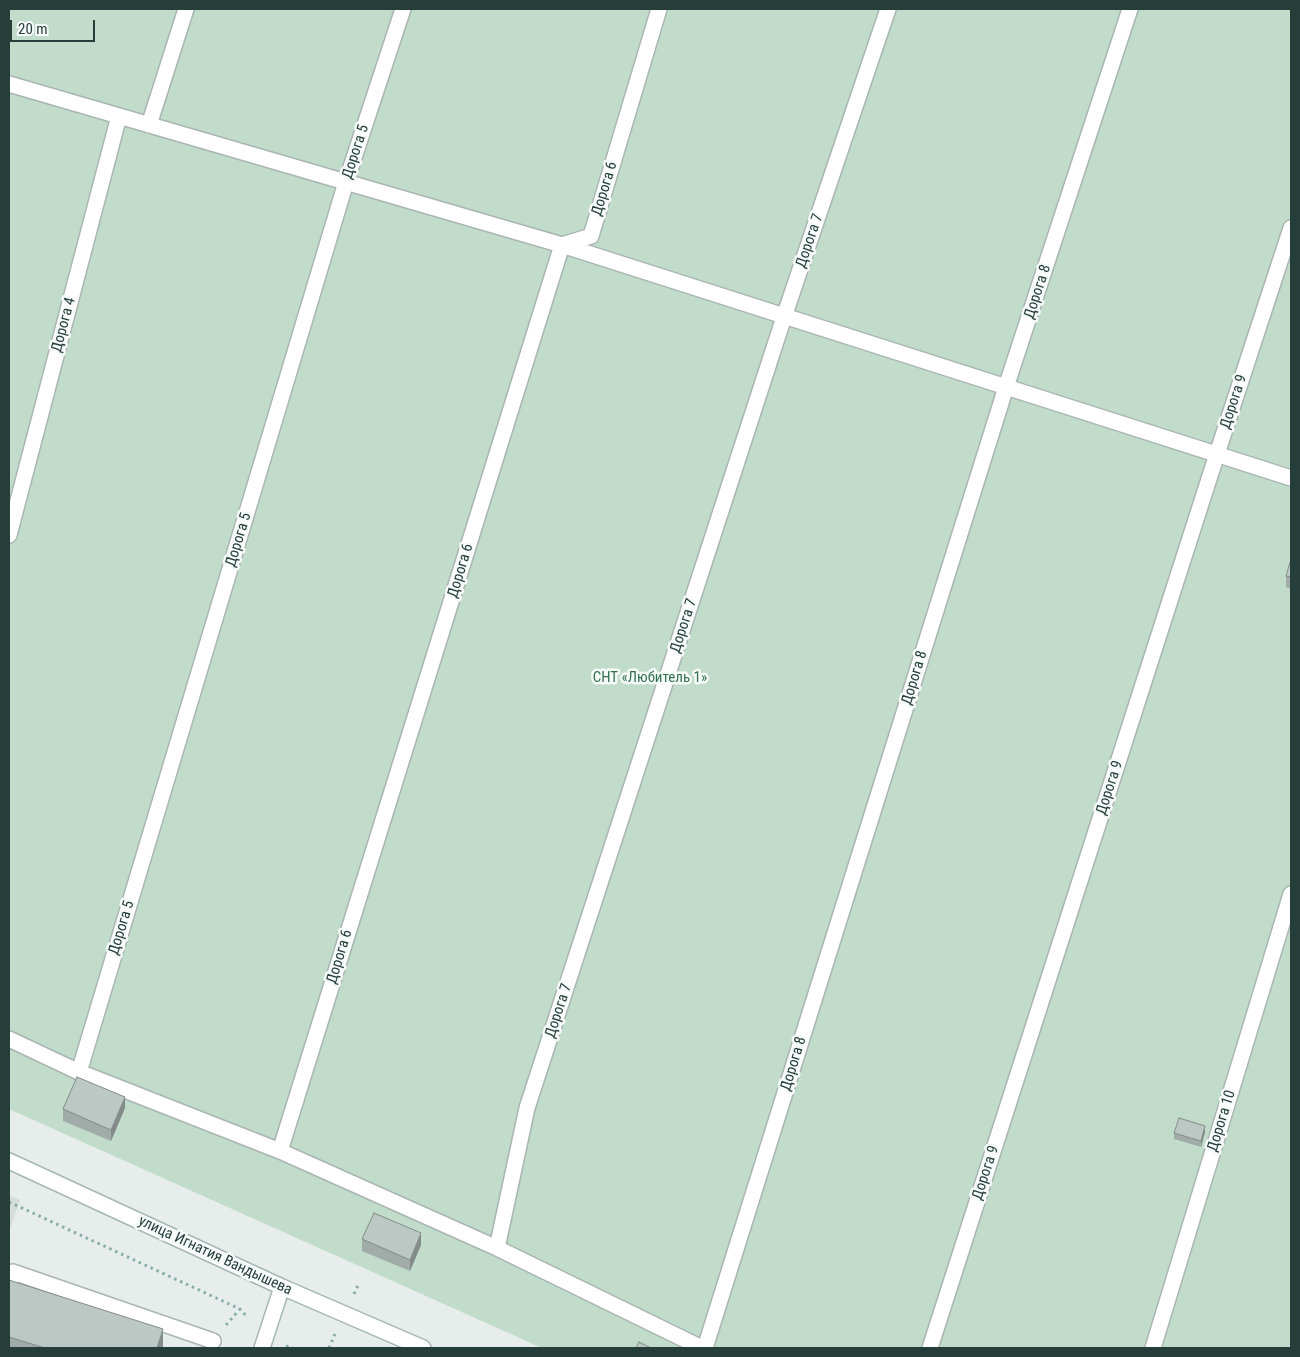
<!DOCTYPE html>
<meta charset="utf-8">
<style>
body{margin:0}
#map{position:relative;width:1300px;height:1357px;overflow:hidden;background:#e6edea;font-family:"Roboto Condensed",sans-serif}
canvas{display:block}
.frame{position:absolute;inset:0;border:10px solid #263e39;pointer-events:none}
.scale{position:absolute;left:10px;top:20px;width:85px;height:22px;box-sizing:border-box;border:2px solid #263e39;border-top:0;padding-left:6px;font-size:15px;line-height:18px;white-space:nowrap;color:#263e39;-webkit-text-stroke:4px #f6faf8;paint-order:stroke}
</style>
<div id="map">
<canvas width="1300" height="1357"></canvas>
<div class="frame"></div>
<div class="scale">20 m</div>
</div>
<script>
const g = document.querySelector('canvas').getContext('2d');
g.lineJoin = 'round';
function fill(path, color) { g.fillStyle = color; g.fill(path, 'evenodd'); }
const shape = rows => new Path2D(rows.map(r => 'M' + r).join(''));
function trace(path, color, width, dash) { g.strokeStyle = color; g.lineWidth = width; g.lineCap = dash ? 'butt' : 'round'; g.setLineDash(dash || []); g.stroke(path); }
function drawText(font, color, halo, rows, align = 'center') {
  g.font = font + ' "Roboto Condensed",sans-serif'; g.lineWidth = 5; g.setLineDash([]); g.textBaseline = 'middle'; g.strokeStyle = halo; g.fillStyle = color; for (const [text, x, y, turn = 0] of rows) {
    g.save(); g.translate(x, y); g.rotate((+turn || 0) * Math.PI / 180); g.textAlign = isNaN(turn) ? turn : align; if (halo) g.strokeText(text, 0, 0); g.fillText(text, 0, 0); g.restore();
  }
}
fill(shape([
 [9,1195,20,1200,9,1232]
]), '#d4ddda');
fill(shape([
 [9,9,1291,9,1291,1348,542,1348,9,1109]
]), '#c1dcca');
const lane = shape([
 [9,1286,13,1272,213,1341]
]);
const street = shape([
 [9,84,562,245,1291,478],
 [149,125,186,9],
 [9,535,119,116],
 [9,1039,79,1072,280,1151,497,1248,702,1348],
 [79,1072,346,182,403,9],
 [280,1151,562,245,591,236,659,9],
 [497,1248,527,1108,784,317,888,9],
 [705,1348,1006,387,1130,9],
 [930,1348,1217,454,1291,228],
 [1153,1348,1291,894]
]);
const secondary = shape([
 [9,1161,282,1287,423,1348],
 [262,1348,282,1287]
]);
trace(lane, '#a9b5b1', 18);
trace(street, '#a9b5b1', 18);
trace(secondary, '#a5b8b3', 18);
trace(shape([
 [9,1202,240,1309,248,1318],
 [354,1294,359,1283],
 [226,1325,240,1309],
 [286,1346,293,1348],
 [329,1348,335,1334]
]), '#89aea5', 3, [2.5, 4]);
trace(lane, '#fff', 15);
trace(street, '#fff', 15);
trace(secondary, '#fff', 15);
fill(shape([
 [1291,559,1291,589,1286,587,1286,576],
 [125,1108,111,1141,63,1121,63,1109],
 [1205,1132,1201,1147,1174,1139,1174,1133],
 [362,1239,421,1245,410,1271,362,1251],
 [9,1280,163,1348,9,1348]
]), '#a1aca9');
fill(shape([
 [125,1097,125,1108,111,1141,111,1130],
 [1205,1126,1205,1132,1201,1147,1201,1141],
 [421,1233,421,1245,410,1271,410,1260],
 [163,1329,163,1348,157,1348]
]), '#838c89');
const building = shape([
 [1291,559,1291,577,1286,576,1291,559],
 [77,1077,125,1097,111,1130,63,1109,77,1077],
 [1179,1118,1205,1126,1201,1141,1174,1133,1179,1118],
 [374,1213,421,1233,410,1260,362,1239,374,1213],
 [9,1280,163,1329,157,1348,45,1348,9,1337,9,1280],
 [639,1342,651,1348,636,1348,639,1342]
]);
fill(building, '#bbc8c4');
trace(building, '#838c89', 1);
drawText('15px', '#263e39', '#f6faf8', [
 ["Дорога 5",356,152,-72],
 ["Дорога 6",605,189,-73],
 ["Дорога 7",810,241,-71],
 ["Дорога 8",1038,292,-72],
 ["Дорога 4",64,325,-75],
 ["Дорога 9",1234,402,-72],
 ["Дорога 5",239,540,-73],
 ["Дорога 6",461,571,-73],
 ["Дорога 7",684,626,-72],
 ["Дорога 8",915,678,-73],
 ["Дорога 9",1110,788,-72],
 ["Дорога 5",122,928,-73],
 ["Дорога 6",340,957,-73],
 ["Дорога 7",559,1011,-72],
 ["Дорога 8",794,1064,-73],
 ["Дорога 10",1222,1121,-73],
 ["Дорога 9",986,1173,-72],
 ["улица Игнатия Вандышева",215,1256,25]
]);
drawText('15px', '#337150', '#f6faf8', [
 ["СНТ «Любитель 1»",650,678]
]);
</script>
